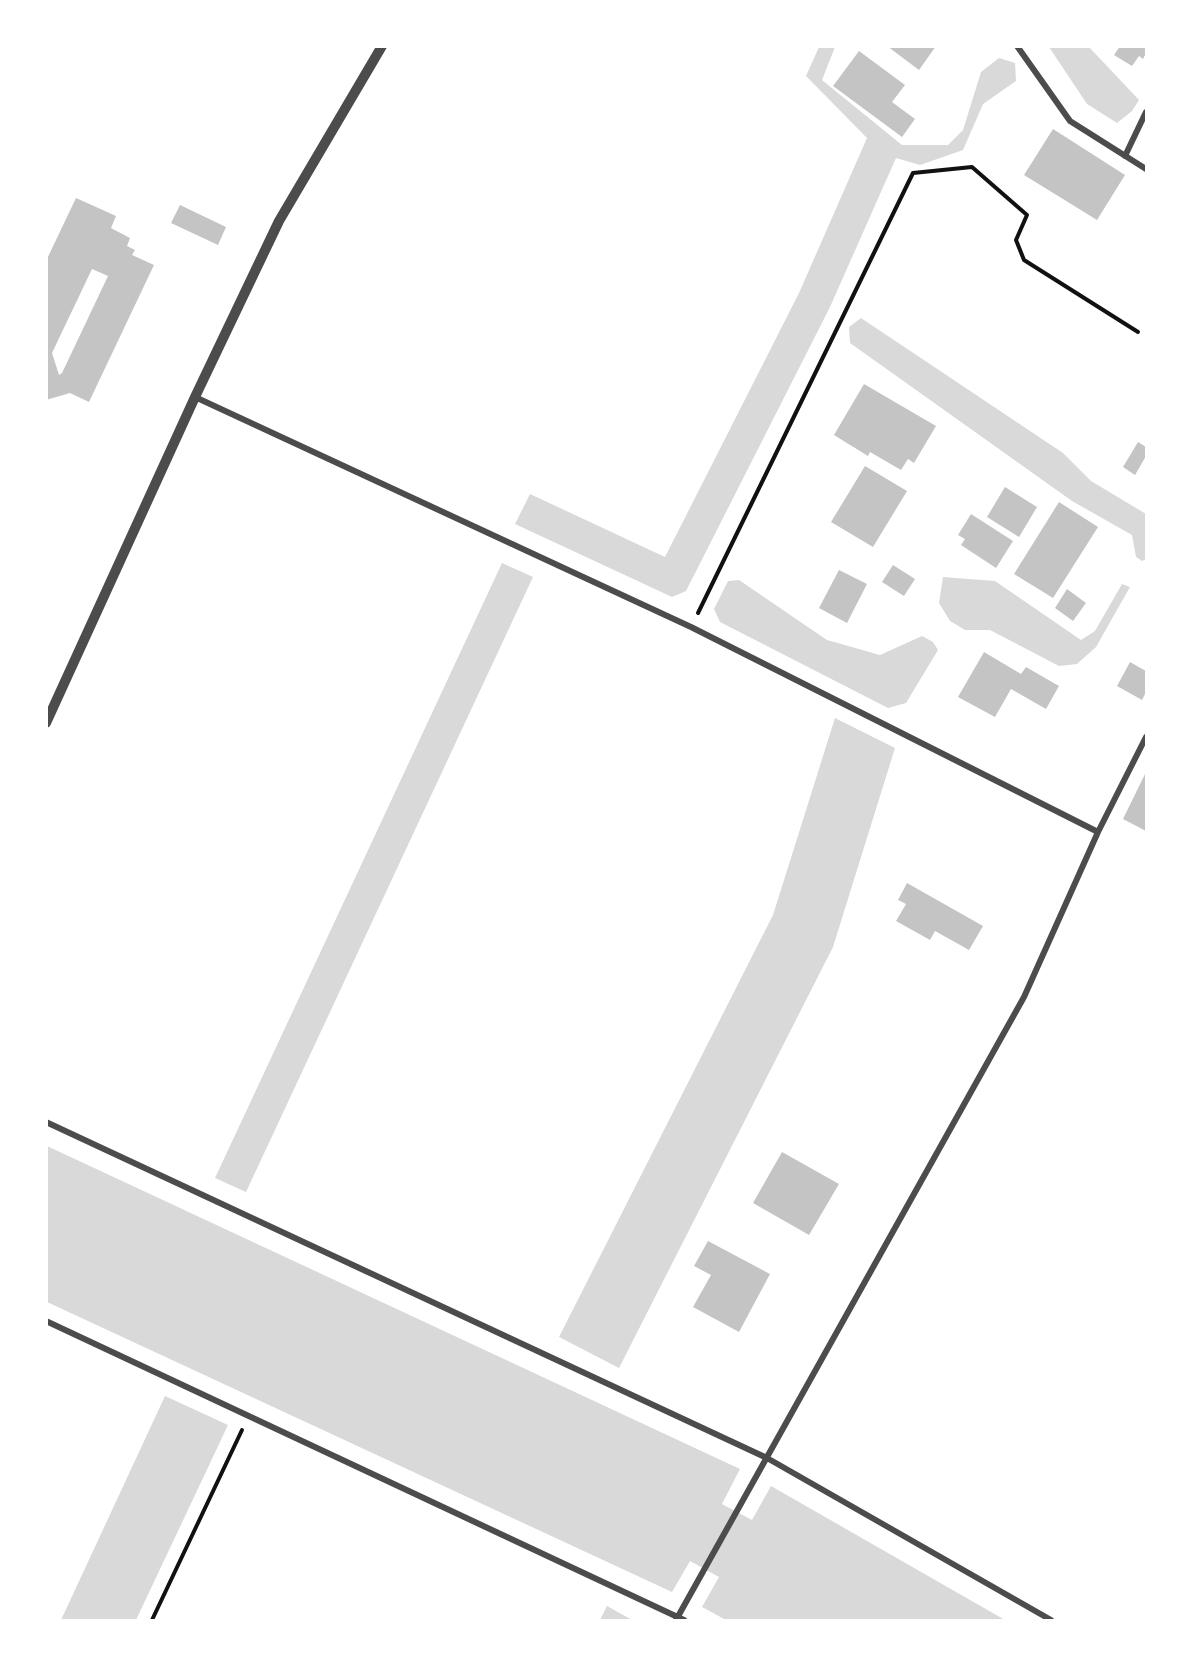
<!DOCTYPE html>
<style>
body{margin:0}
#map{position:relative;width:1193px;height:1667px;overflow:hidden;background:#fff;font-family:Poppins,sans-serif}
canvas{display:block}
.frame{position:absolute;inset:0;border:48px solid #fff;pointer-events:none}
</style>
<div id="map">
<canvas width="1193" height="1667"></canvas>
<div class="frame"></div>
</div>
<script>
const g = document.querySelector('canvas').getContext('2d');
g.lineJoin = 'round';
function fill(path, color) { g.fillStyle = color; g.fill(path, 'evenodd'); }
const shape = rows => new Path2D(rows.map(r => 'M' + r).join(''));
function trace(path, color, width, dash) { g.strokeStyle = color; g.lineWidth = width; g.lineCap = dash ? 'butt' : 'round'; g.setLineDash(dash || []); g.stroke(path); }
fill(shape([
 [819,47,835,47,822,80,902,145,948,145,963,130,981,72,999,58,1015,63,1016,81,983,104,963,150,920,165,896,158,830,307,686,591,672,597,515,524,530,494,665,557,799,293,867,138,806,76],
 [1049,47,1089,47,1139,100,1132,111,1117,123,1087,104],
 [861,318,1063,453,1091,481,1146,514,1146,559,1142,561,1136,557,1132,535,1072,501,850,343,849,327],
 [502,563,533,577,246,1192,215,1178],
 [943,577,995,581,1081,640,1095,631,1122,584,1130,587,1096,647,1077,664,1059,666,990,630,965,630,950,621,939,603],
 [739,580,827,640,880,655,922,636,933,642,938,650,906,703,888,708,720,622,714,609,728,581],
 [835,718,895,748,833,947,619,1368,559,1337,773,915],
 [47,1146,740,1469,722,1504,752,1520,771,1486,1005,1620,726,1620,702,1607,719,1577,690,1561,672,1592,47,1302],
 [165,1396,228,1425,136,1620,61,1620],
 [607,1606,632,1620,600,1620]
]), '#d9d9d9');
fill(shape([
 [887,46,936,46,919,70],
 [1120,46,1146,46,1146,53,1143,59,1139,56,1132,66,1114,55],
 [859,51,905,85,892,102,915,119,902,137,833,86],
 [1053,129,1125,175,1097,220,1024,175],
 [76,198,116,216,111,228,130,238,127,246,135,250,132,255,154,265,89,402,70,393,46,400,46,261],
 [92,269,108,276,62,373,59,375,52,353],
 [180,205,226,227,218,245,171,223],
 [864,384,936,426,914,463,908,459,901,470,870,452,868,456,834,435],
 [1138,442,1146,447,1146,456,1135,475,1123,467],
 [865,466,907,491,873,547,831,522],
 [1005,487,1037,507,1019,537,987,517],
 [1059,502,1098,527,1053,598,1014,574],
 [971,514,1013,541,996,568,961,545,965,539,958,535],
 [893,565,915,579,904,596,882,582],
 [839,570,867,584,847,623,819,608],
 [1067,589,1086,603,1073,621,1055,608],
 [984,652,1021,674,1026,667,1059,686,1046,709,1011,689,995,717,958,697],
 [1130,662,1146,671,1146,692,1142,700,1117,686],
 [1146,772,1146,831,1123,819],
 [907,883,983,926,969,950,935,931,930,940,896,921,906,904,898,900],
 [782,1152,839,1184,809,1235,753,1203],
 [708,1241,770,1274,739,1332,693,1307,711,1275,694,1266]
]), '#c4c4c4');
trace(shape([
 [698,613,913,173,972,167,1027,215,1016,240,1024,260,1138,332],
 [152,1620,242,1430]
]), '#111', 4);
trace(shape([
 [1017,46,1070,121,1146,169],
 [1125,156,1146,112],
 [195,397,691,627,1098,832],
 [46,1122,767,1458,1051,1620],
 [46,1321,684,1620],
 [676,1620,1024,997,1098,832,1146,737]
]), '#4c4c4c', 6);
trace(shape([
 [46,723,195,397,279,221,382,46]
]), '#4c4c4c', 10);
</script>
